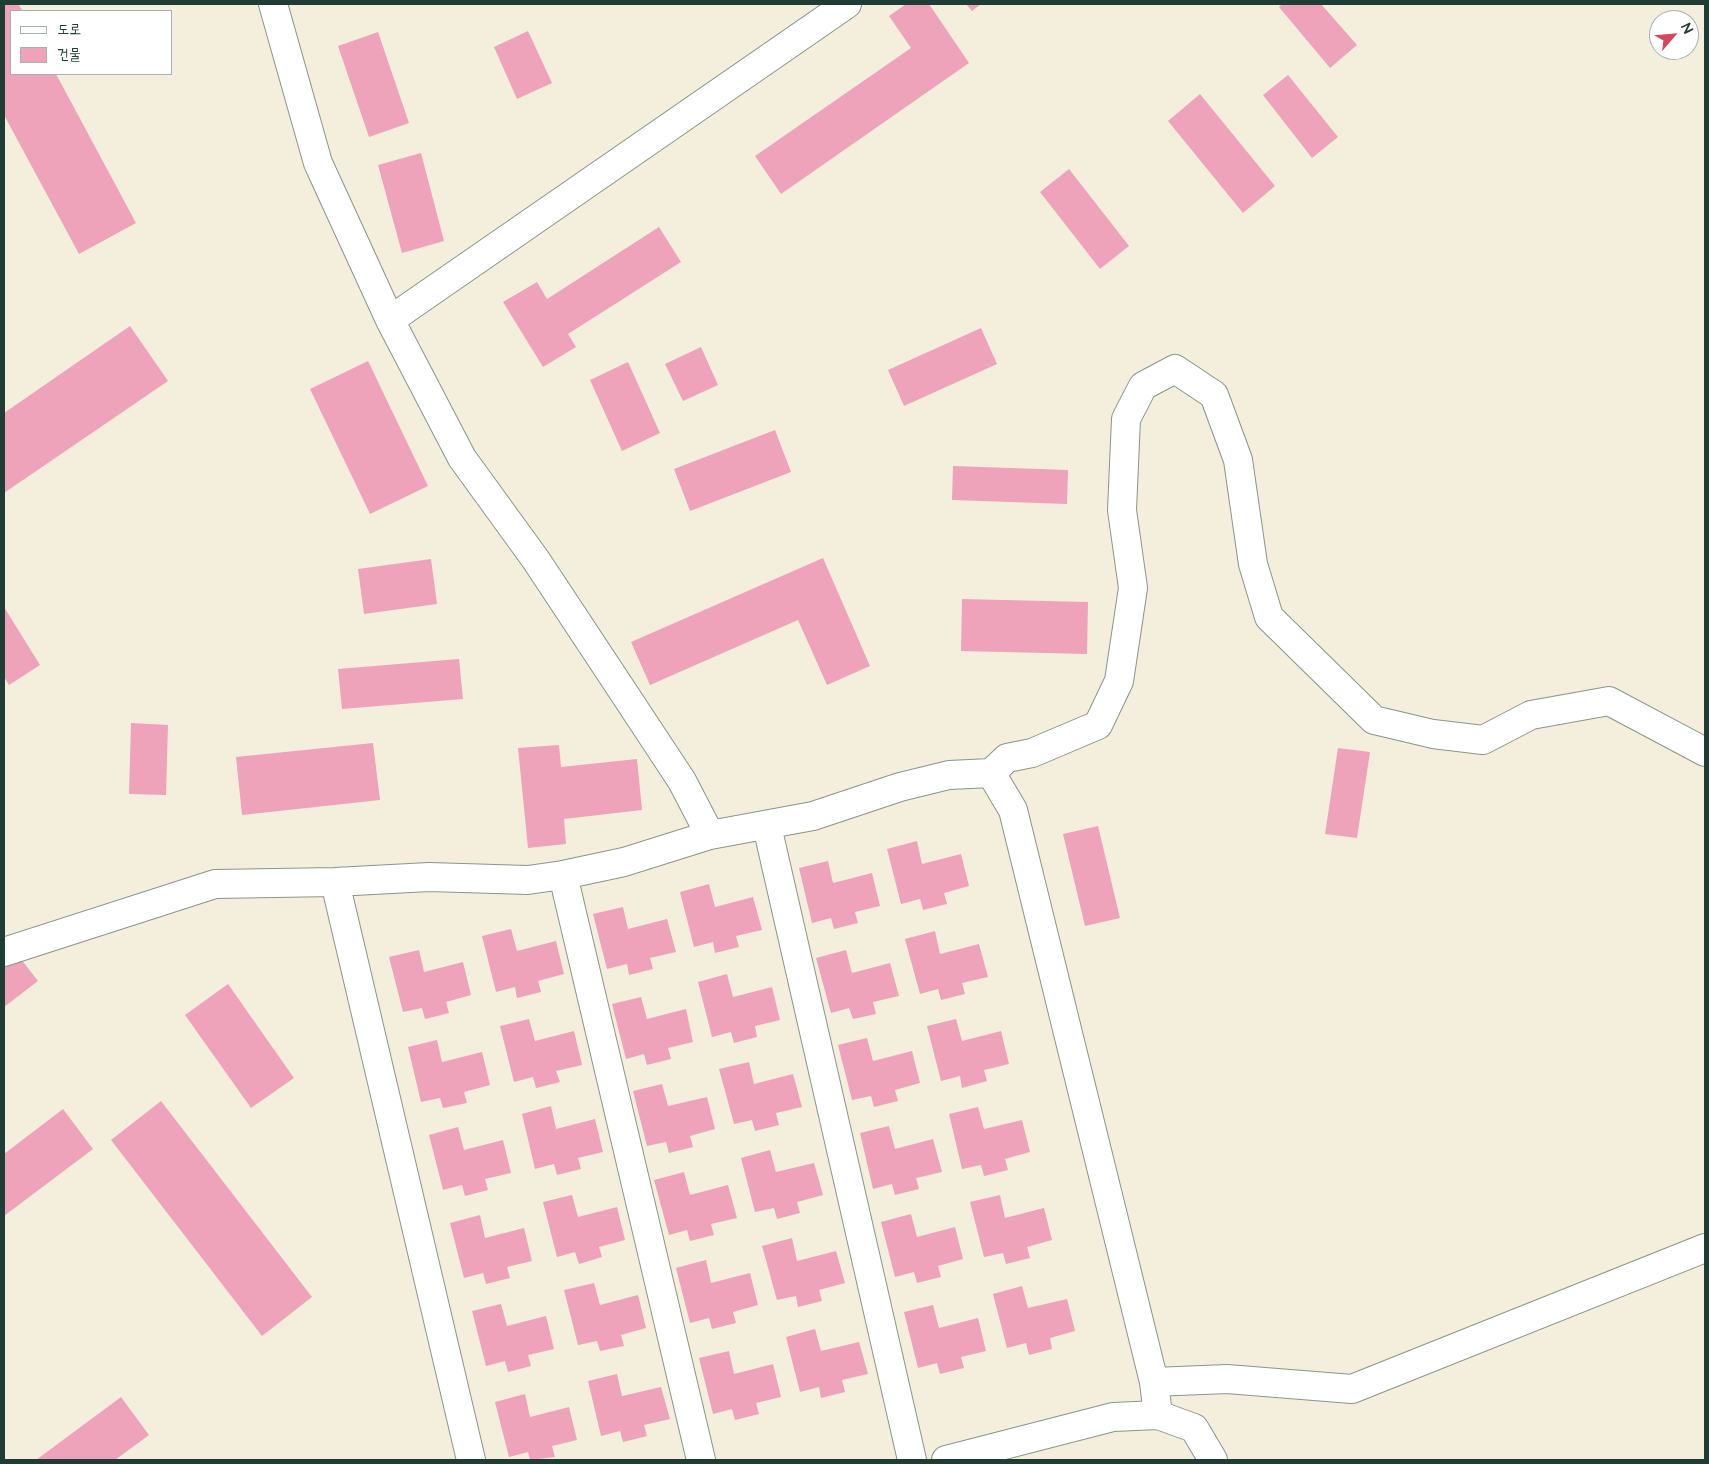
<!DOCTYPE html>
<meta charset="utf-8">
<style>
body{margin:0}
#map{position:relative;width:1709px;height:1464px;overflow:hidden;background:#f3efdc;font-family:"Architects Daughter","Poor Story",sans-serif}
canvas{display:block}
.frame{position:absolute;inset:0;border:5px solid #1f3d34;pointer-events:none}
.legend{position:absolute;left:10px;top:10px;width:162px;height:65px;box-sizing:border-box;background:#fff;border:1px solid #a5b1ae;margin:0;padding:6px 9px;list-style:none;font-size:15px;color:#1f3d34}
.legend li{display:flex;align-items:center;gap:10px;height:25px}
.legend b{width:25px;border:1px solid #a5b1ae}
.north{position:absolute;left:1649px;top:10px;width:50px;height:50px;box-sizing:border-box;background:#fff;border:1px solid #a5b1ae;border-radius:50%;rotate:63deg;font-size:14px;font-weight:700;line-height:20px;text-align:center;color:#1f3d34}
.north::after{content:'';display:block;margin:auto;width:18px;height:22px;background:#d1495b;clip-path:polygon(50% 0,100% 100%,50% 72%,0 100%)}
</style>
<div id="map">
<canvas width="1709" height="1464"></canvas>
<div class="frame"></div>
<ul class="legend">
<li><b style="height:6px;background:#fff"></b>도로</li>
<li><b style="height:14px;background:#eea3ba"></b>건물</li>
</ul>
<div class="north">N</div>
</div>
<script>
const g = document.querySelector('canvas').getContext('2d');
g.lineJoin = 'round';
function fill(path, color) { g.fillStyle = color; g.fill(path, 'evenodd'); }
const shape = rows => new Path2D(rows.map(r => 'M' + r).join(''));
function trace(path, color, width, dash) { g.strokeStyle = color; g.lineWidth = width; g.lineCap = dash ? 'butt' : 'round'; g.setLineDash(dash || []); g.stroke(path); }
fill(shape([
 [4,4,18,4,23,11,11,11,11,74,56,74,136,223,79,254,4,115],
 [906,4,929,4,969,63,781,194,755,156,911,48,889,16],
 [966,4,981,4,972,11],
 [1282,4,1321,4,1357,45,1330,68,1279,7],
 [528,31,552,83,517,99,494,47],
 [378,32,409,123,369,137,338,46],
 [1288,75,1338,137,1312,158,1263,95],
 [1200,94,1275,186,1243,213,1168,121],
 [421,153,444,241,402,253,378,165],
 [1069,169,1129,246,1100,269,1040,192],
 [659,227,681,262,568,334,576,347,543,367,503,302,537,282,547,299],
 [130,326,168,381,4,493,4,413],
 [981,328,997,364,904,406,888,370],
 [701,347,718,385,683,401,665,364],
 [368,361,428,486,370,514,310,389],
 [628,362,660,433,622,451,590,380],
 [775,430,791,472,690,511,674,469],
 [953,466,1068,470,1067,504,952,500],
 [823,558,870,666,827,685,798,620,650,685,631,642],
 [431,559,437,604,364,614,358,569],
 [962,599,1088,602,1087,654,961,651],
 [4,607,40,665,9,685,4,677],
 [459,659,463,699,342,709,338,669],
 [131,723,168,725,166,795,129,794],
 [373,743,380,800,242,815,236,757],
 [559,745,561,767,637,759,642,810,564,819,566,844,528,848,518,748],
 [1338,748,1370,752,1357,838,1325,834],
 [1098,826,1120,918,1085,926,1063,834],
 [917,841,922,864,961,854,969,886,944,893,947,904,923,910,920,899,901,904,887,849],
 [828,861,833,883,872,873,880,906,855,912,858,923,834,929,831,918,812,923,799,868],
 [709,884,715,907,753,897,762,930,736,936,739,947,715,953,713,942,694,947,680,892],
 [623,907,628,929,667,919,676,952,650,958,653,969,629,975,627,964,607,969,593,914],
 [511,929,517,951,556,941,564,974,538,981,541,992,517,998,515,987,496,992,482,936],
 [935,931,940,954,979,944,988,977,962,983,965,994,941,1000,938,989,920,994,905,939],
 [419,950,424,972,463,962,471,995,446,1002,449,1013,425,1019,422,1008,403,1012,389,957],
 [846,950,852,973,890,963,899,996,873,1002,876,1014,853,1019,849,1008,831,1013,816,958],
 [17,954,38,981,4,1007,4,965],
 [727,974,733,997,772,987,780,1020,755,1026,757,1037,734,1043,731,1032,712,1037,698,982],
 [228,984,294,1078,251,1108,185,1015],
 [641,997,647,1019,686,1009,693,1042,668,1048,671,1059,647,1065,644,1054,626,1059,612,1004],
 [529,1019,535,1041,574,1031,582,1065,556,1071,560,1082,536,1088,533,1077,514,1082,500,1026],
 [956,1019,962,1041,1001,1031,1009,1064,984,1070,987,1081,962,1088,960,1076,941,1081,927,1026],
 [867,1038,873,1061,912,1051,920,1083,895,1090,898,1101,874,1107,871,1096,852,1100,838,1045],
 [437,1040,442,1062,482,1052,490,1085,464,1092,467,1103,443,1108,440,1098,421,1102,408,1047],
 [749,1062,754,1084,793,1074,802,1107,776,1113,779,1125,755,1131,752,1120,734,1124,719,1069],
 [662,1084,668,1106,707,1097,715,1129,690,1136,693,1147,669,1153,666,1142,647,1146,633,1091],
 [161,1101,312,1297,262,1336,111,1140],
 [551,1106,556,1129,595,1119,603,1152,578,1158,581,1169,557,1175,554,1164,535,1169,522,1114],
 [978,1107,984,1129,1022,1120,1030,1152,1005,1159,1008,1170,984,1176,981,1165,962,1169,949,1114],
 [63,1109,93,1149,4,1216,4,1154],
 [889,1126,895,1149,933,1139,942,1172,916,1178,919,1189,895,1195,892,1184,873,1189,860,1133],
 [458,1127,464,1150,503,1140,511,1173,485,1179,488,1190,465,1196,462,1185,443,1190,429,1135],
 [770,1150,776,1172,814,1163,823,1195,797,1202,800,1213,777,1219,774,1208,755,1212,741,1158],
 [684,1172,690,1195,728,1185,737,1218,711,1224,714,1235,690,1241,687,1230,669,1235,654,1180],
 [572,1195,578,1217,617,1207,625,1240,599,1247,602,1257,579,1264,575,1252,557,1257,543,1202],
 [1000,1195,1005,1218,1044,1208,1052,1240,1027,1247,1030,1258,1006,1264,1003,1253,984,1257,970,1202],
 [911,1214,917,1237,955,1227,963,1259,938,1266,941,1277,917,1283,914,1272,895,1277,881,1222],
 [480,1215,485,1238,524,1228,532,1261,507,1267,510,1278,486,1284,483,1273,464,1278,450,1223],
 [792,1238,797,1261,836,1251,845,1283,819,1290,822,1301,798,1307,796,1296,777,1300,762,1246],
 [706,1260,711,1283,750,1273,758,1305,733,1312,736,1323,712,1329,709,1318,690,1323,676,1268],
 [594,1283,600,1305,638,1295,646,1328,621,1335,624,1346,600,1351,597,1341,578,1345,564,1290],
 [1022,1286,1028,1308,1067,1299,1075,1331,1050,1338,1052,1349,1029,1355,1026,1343,1007,1348,993,1294],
 [501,1304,507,1326,546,1316,554,1349,528,1355,531,1366,508,1372,505,1361,486,1366,472,1311],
 [933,1305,939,1328,978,1318,986,1351,961,1357,964,1368,940,1374,937,1363,918,1368,904,1312],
 [815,1329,821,1351,859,1342,868,1374,842,1380,845,1392,821,1398,819,1387,800,1392,786,1337],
 [729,1351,734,1374,773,1364,781,1397,756,1403,759,1414,735,1420,732,1409,713,1414,699,1358],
 [617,1374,622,1396,661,1387,670,1419,644,1425,647,1436,623,1442,620,1431,601,1436,588,1381],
 [525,1394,530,1417,569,1407,577,1440,552,1446,555,1457,530,1460,528,1452,509,1457,495,1402],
 [121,1397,149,1435,115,1460,36,1460]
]), '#eea3ba');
const minor = shape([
 [273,4,318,163,390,320,462,458,536,560,618,684,682,781,710,835],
 [390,320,847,4],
 [991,773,1007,758,1032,753,1098,725,1119,681,1133,588,1122,510,1126,419,1143,386,1175,369,1214,395,1238,460,1253,564,1269,617,1374,720,1433,734,1483,740,1531,715,1609,701,1705,752],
 [767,826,912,1460],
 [563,875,701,1460],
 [335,882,471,1460],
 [4,952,215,884,335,882,429,877,528,880,563,875,624,862,710,835,813,816,900,787,949,775,991,773,1013,810,1154,1382,1158,1415],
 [1154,1382,1227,1379,1352,1389,1705,1248],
 [946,1460,1113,1417,1158,1415,1194,1428,1213,1460]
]);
trace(minor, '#899688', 30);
trace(minor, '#fff', 28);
</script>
